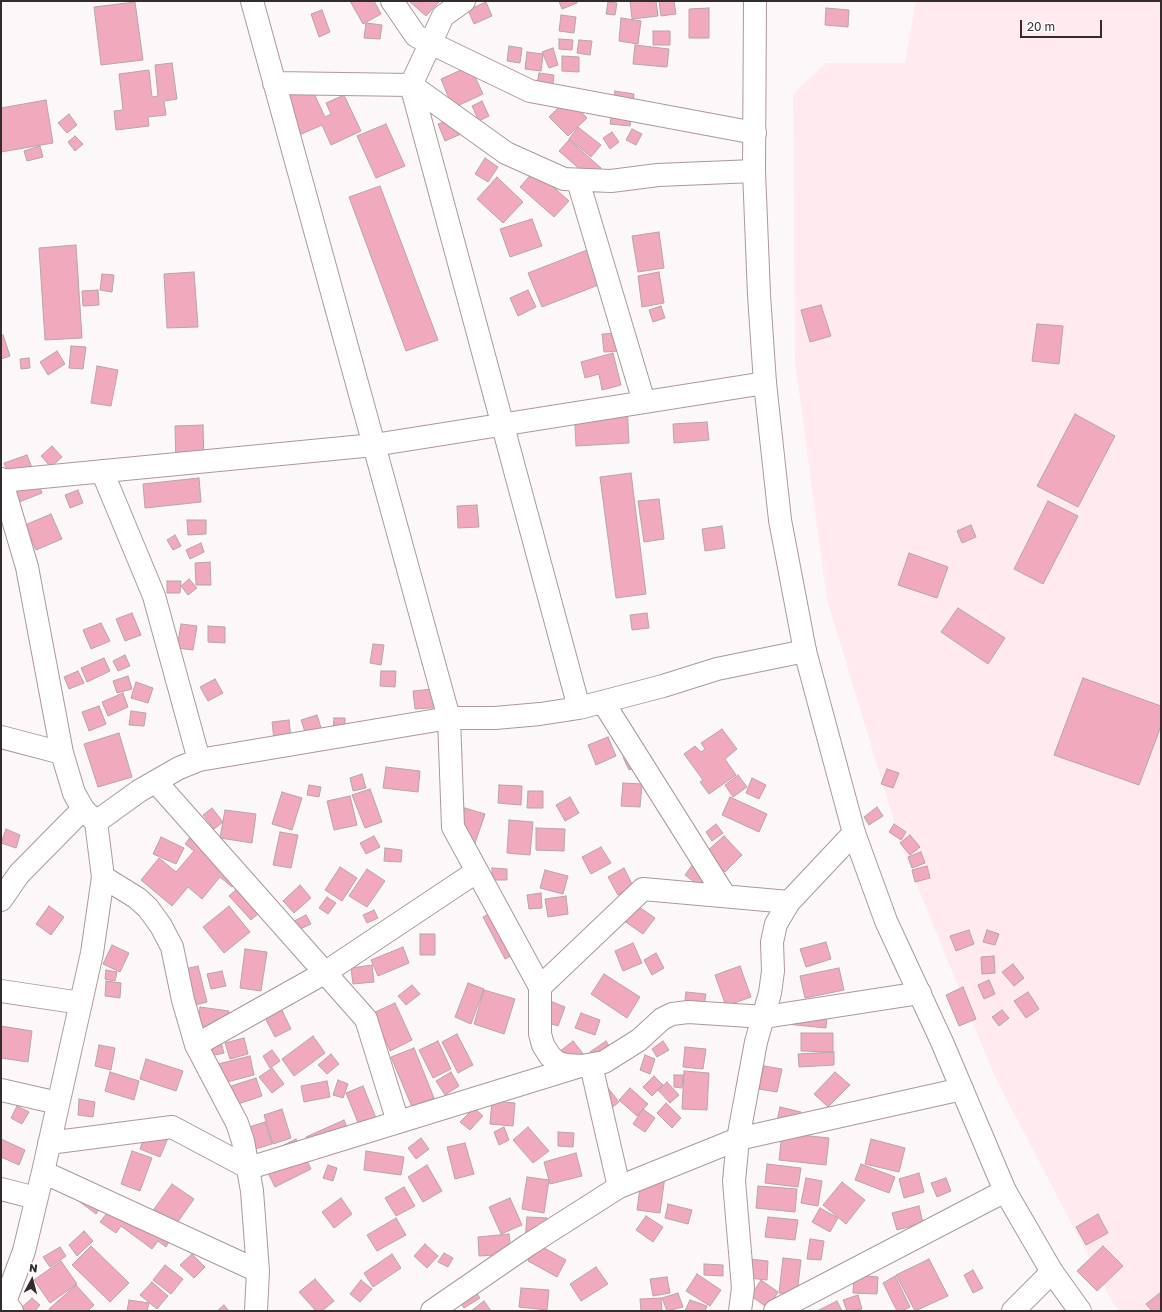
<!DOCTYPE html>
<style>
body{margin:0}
#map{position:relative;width:1162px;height:1312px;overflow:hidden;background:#fcf7f8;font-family:"Golos Text",sans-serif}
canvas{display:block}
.frame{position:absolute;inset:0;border:2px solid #342b2d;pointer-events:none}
.north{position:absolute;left:12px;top:1260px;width:40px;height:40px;-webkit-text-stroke:3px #fff;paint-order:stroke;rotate:7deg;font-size:11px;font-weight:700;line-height:16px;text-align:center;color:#342b2d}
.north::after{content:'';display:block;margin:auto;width:14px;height:18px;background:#342b2d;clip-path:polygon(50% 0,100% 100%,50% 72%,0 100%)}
.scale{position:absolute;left:1020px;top:20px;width:82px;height:18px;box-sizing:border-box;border:2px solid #342b2d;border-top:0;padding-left:5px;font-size:12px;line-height:14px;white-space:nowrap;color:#342b2d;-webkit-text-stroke:3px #fff;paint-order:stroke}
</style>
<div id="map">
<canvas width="1162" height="1312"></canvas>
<div class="frame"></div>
<div class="north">N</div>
<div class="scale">20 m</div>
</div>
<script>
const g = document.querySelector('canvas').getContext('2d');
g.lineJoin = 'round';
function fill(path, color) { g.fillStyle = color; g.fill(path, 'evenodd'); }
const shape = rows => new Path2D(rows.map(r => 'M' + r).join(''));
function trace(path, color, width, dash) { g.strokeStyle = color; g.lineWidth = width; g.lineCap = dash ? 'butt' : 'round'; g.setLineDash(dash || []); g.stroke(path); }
fill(shape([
 [916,1,1161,1,1161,1311,1119,1311,1113,1303,994,1075,902,848,827,599,795,362,793,94,826,63,905,63]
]), '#feeaef');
const building = shape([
 [350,1,374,1,381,14,363,24,350,1],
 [409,1,439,1,439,2,426,16,409,1],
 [559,1,577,1,577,3,562,9,559,1],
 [630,1,656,1,658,16,632,19,630,1],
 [659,1,674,1,676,14,661,16,659,1],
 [135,2,143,60,101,65,94,7,135,2],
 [486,2,492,16,474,24,468,10,486,2],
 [608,2,617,3,615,15,606,14,608,2],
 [709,8,709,38,689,38,689,9,709,8],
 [826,8,849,10,848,27,825,25,826,8],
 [322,10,330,32,319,37,311,14,322,10],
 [561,15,576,17,574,33,559,31,561,15],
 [621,18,641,21,638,44,619,41,621,18],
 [366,23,382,25,380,39,364,38,366,23],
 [653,31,670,31,670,45,653,45,653,31],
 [559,39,573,40,572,50,559,49,559,39],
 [579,40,592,41,590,55,577,53,579,40],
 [635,45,669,49,667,67,633,64,635,45],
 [509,46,522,48,520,63,507,61,509,46],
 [553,48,558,65,549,68,542,52,553,48],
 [527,52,543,54,541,71,525,69,527,52],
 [562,56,579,57,579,72,562,71,562,56],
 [172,63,177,99,164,101,166,115,148,117,149,126,116,130,114,111,123,110,119,74,149,70,152,97,158,96,155,65,172,63],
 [470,66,483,94,453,108,441,79,470,66],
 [539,73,554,75,552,91,536,90,539,73],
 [310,85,325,117,331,114,326,103,344,95,361,131,331,145,322,125,297,136,280,98,310,85],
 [615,91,634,94,630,126,610,124,615,91],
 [568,98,587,118,568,136,549,117,568,98],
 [46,100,53,143,1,152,1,108,46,100],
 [482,101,489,116,479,121,472,106,482,101],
 [69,114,77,125,67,133,58,123,69,114],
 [454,118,461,134,445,141,438,124,454,118],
 [386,124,405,166,376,178,357,136,386,124],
 [578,127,601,145,591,157,569,139,578,127],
 [632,129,642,134,636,145,626,140,632,129],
 [612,132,619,142,610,149,603,138,612,132],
 [75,136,83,144,75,151,68,142,75,136],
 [569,140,601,168,591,179,559,151,569,140],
 [40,146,43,157,27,161,24,151,40,146],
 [485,158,498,167,488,182,475,174,485,158],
 [535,170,569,201,554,217,520,187,535,170],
 [497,177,523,202,503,223,477,199,497,177],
 [380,186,438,340,406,351,349,197,380,186],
 [532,219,542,246,510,257,500,229,532,219],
 [659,232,664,268,638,272,632,236,659,232],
 [76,245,82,338,45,340,39,248,76,245],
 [587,250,601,284,542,307,528,273,587,250],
 [194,272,198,327,167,328,164,274,194,272],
 [659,272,664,303,642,307,638,276,659,272],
 [102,274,114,275,112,292,100,290,102,274],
 [98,290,99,305,83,306,82,291,98,290],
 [528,290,536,307,518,316,510,298,528,290],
 [821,305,831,336,810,342,801,310,821,305],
 [661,306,665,318,653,322,649,310,661,306],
 [1037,324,1063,326,1059,364,1032,361,1037,324],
 [618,333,619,351,604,352,602,334,618,333],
 [3,335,10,356,1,359,1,336,3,335],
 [71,346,86,347,83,369,69,368,71,346],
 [57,351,65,364,48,375,40,362,57,351],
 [613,353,621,385,602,390,599,374,585,378,581,362,613,353],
 [29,358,30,368,21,369,20,359,29,358],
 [97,366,118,370,111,406,91,403,97,366],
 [627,403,629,443,576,446,574,406,627,403],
 [1075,414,1115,436,1078,507,1037,486,1075,414],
 [707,422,709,440,674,443,673,424,707,422],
 [203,425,204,462,176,463,175,426,203,425],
 [52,446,62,457,51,467,41,456,52,446],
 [27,455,42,493,19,502,4,463,27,455],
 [631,473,646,594,616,598,600,477,631,473],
 [199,478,201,502,145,508,143,484,199,478],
 [78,490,83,503,70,508,65,495,78,490],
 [659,499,664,539,644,542,638,501,659,499],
 [1048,501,1078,516,1043,584,1014,569,1048,501],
 [477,505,479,527,458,528,457,506,477,505],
 [51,514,62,539,36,550,25,525,51,514],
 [187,520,206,520,206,534,188,535,187,520],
 [971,525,976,537,962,543,957,531,971,525],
 [722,526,725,548,705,551,702,529,722,526],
 [175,535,181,546,173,550,167,540,175,535],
 [201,543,204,552,190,559,186,550,201,543],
 [909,553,948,567,937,598,898,585,909,553],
 [210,562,211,585,196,585,195,563,210,562],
 [189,579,197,588,188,595,181,586,189,579],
 [167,581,181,581,180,593,167,593,167,581],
 [958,608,1005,638,988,664,941,632,958,608],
 [132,613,141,635,125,641,116,619,132,613],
 [647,613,649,628,632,630,630,615,647,613],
 [101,623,110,641,91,649,83,630,101,623],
 [181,624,197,626,193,650,177,648,181,624],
 [208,626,225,627,225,643,208,642,208,626],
 [373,644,384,645,381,665,370,663,373,644],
 [125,655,130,666,118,671,113,661,125,655],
 [104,658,110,671,87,682,81,668,104,658],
 [78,671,84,683,69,689,64,677,78,671],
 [381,671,396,671,395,687,380,686,381,671],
 [128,676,132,689,117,693,113,681,128,676],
 [1083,678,1161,706,1161,726,1139,785,1054,755,1083,678],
 [215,679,223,693,208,701,200,687,215,679],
 [136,682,153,688,148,703,131,698,136,682],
 [442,688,444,707,415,709,413,691,442,688],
 [123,693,128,707,108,716,102,702,123,693],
 [99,706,106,724,89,731,82,712,99,706],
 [131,711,146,713,144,726,129,725,131,711],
 [317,715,322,731,306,735,301,720,317,715],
 [334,718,345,718,345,732,333,732,334,718],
 [289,720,291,738,274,740,272,722,289,720],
 [722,729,737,749,725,759,736,775,709,794,700,782,703,780,684,754,695,746,701,752,705,749,701,743,722,729],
 [119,733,132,777,98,787,84,744,119,733],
 [608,737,616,756,596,765,588,745,608,737],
 [633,753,638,766,629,770,623,757,633,753],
 [386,767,420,771,418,792,383,788,386,767],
 [887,769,899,773,893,788,881,784,887,769],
 [362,774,366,788,353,791,350,778,362,774],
 [738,775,747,787,733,797,725,785,738,775],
 [752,778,766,785,759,799,746,793,752,778],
 [623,783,642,784,640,807,621,806,623,783],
 [309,785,321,787,319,797,307,795,309,785],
 [499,785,522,786,521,805,498,803,499,785],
 [370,789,382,822,365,828,352,795,370,789],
 [528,791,543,791,543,808,527,808,528,791],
 [282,792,302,798,292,830,272,824,282,792],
 [350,796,357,825,334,830,327,801,350,796],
 [570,797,579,813,565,821,556,805,570,797],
 [730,797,767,814,759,832,722,815,730,797],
 [877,807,883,816,869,825,864,817,877,807],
 [212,808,223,822,214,829,203,815,212,808],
 [465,808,485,814,474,846,455,839,465,808],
 [225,810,256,814,252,843,220,838,225,810],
 [509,820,533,822,530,855,507,853,509,820],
 [716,824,723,833,712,841,706,832,716,824],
 [894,824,906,832,901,840,889,832,894,824],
 [536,828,565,829,564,851,536,850,536,828],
 [6,829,20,835,16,848,1,843,6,829],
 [195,831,245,872,232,887,220,877,202,899,188,887,172,906,141,880,159,858,176,872,194,851,185,844,195,831],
 [280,832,298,835,291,868,273,865,280,832],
 [910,835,920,847,910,855,900,843,910,835],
 [374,836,380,847,366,854,360,843,374,836],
 [724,836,742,855,725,872,706,852,724,836],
 [161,837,184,848,176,864,153,854,161,837],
 [601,847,611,863,591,874,582,857,601,847],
 [385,848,402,850,401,862,384,861,385,848],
 [921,852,925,863,912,868,908,857,921,852],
 [698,857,711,895,685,875,698,857],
 [927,866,930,878,915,882,912,870,927,866],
 [340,867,357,878,342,901,325,890,340,867],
 [492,868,507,869,507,880,492,880,492,868],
 [624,868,633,886,618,895,608,877,624,868],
 [367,869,385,881,367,907,349,896,367,869],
 [545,870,568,876,563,894,540,888,545,870],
 [253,875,275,899,251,920,229,896,253,875],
 [300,885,311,898,294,913,283,901,300,885],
 [541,893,542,908,529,909,527,895,541,893],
 [566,896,568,914,548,917,545,899,566,896],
 [327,897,336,903,328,914,319,908,327,897],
 [632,902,655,918,643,934,620,918,632,902],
 [506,905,528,947,505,959,483,917,506,905],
 [49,906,64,917,51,935,36,924,49,906],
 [229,906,250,932,224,953,203,927,229,906],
 [374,910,378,918,367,923,363,915,374,910],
 [306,915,311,924,296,931,292,922,306,915],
 [969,930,974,944,956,951,950,936,969,930],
 [987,930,999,934,995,945,983,942,987,930],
 [420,934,435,934,435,955,420,955,420,934],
 [826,942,831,959,806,967,800,949,826,942],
 [633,943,642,963,623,971,615,951,633,943],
 [112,945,129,953,120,972,103,964,112,945],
 [403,947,409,963,378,976,371,960,403,947],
 [245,949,267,952,261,991,240,988,245,949],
 [656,953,664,968,652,975,644,960,656,953],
 [994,956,995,973,982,974,981,957,994,956],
 [1013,964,1024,978,1014,986,1002,972,1013,964],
 [372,965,374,982,353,984,351,968,372,965],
 [198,966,207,1002,180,1009,172,972,198,966],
 [740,966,751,997,726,1006,715,975,740,966],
 [839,968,844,990,805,998,800,976,839,968],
 [106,970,117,972,115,981,105,979,106,970],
 [222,971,226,986,211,989,207,974,222,971],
 [604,974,640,997,627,1018,591,994,604,974],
 [989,980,995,994,984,999,978,985,989,980],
 [106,981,121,983,120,998,105,996,106,981],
 [468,983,484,989,471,1024,455,1017,468,983],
 [412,985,420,994,406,1005,398,996,412,985],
 [963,987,976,1019,959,1026,946,995,963,987],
 [484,990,515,999,504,1034,474,1024,484,990],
 [686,992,706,994,703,1011,684,1008,686,992],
 [1028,992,1039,1009,1026,1018,1014,1001,1028,992],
 [277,1000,291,1029,275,1037,260,1008,277,1000],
 [550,1001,565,1007,558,1026,543,1021,550,1001],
 [395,1003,412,1040,390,1051,373,1013,395,1003],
 [200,1007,229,1011,227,1029,197,1025,200,1007],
 [1002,1010,1009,1018,999,1026,992,1017,1002,1010],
 [581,1013,600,1020,595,1035,575,1028,581,1013],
 [827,1016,826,1028,786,1024,827,1016],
 [1,1026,32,1031,28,1062,1,1058,1,1026],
 [801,1033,833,1033,833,1052,801,1051,801,1033],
 [457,1034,473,1065,458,1073,442,1042,457,1034],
 [313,1036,325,1053,294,1076,282,1059,313,1036],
 [244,1038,248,1054,230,1059,225,1043,244,1038],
 [220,1039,224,1053,210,1056,206,1043,220,1039],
 [438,1041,451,1069,433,1078,419,1050,438,1041],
 [573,1041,585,1056,571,1067,559,1052,573,1041],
 [606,1041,613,1052,597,1062,590,1052,606,1041],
 [663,1041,669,1050,657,1057,652,1049,663,1041],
 [99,1045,115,1048,111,1070,95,1066,99,1045],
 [685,1047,706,1049,703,1069,683,1067,685,1047],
 [414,1048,434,1098,412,1107,391,1057,414,1048],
 [272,1050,280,1061,270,1068,263,1056,272,1050],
 [834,1052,834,1065,799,1067,798,1054,834,1052],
 [331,1054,339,1064,327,1074,318,1065,331,1054],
 [645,1055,655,1059,650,1074,640,1070,645,1055],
 [250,1056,254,1075,219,1084,214,1065,250,1056],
 [146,1059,183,1071,176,1091,140,1079,146,1059],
 [764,1066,782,1069,777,1092,759,1089,764,1066],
 [272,1068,284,1084,272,1093,259,1077,272,1068],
 [684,1071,709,1073,707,1110,682,1109,684,1071],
 [110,1072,139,1081,134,1100,105,1091,110,1072],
 [451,1072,459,1086,445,1095,436,1081,451,1072],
 [835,1072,850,1085,828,1107,814,1094,835,1072],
 [674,1075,683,1075,682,1088,674,1087,674,1075],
 [654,1076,663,1085,652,1096,643,1087,654,1076],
 [256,1078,262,1096,232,1106,225,1088,256,1078],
 [338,1080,348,1084,343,1098,333,1095,338,1080],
 [327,1081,330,1097,304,1102,301,1086,327,1081],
 [667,1082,679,1095,670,1103,658,1090,667,1082],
 [363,1086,376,1118,359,1125,346,1093,363,1086],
 [608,1088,619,1102,605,1113,594,1097,608,1088],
 [630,1088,648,1104,637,1116,619,1100,630,1088],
 [79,1099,95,1102,93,1117,78,1115,79,1099],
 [492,1101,515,1103,513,1126,490,1124,492,1101],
 [666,1103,681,1118,672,1128,657,1113,666,1103],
 [17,1106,29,1112,22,1124,11,1118,17,1106],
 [780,1107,801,1112,797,1130,776,1126,780,1107],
 [474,1108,483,1116,470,1130,460,1122,474,1108],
 [282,1109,291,1138,273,1144,264,1115,282,1109],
 [643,1109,655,1118,645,1132,633,1124,643,1109],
 [344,1120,353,1141,316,1158,306,1137,344,1120],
 [265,1122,272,1144,252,1150,246,1128,265,1122],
 [504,1127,509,1140,499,1145,494,1132,504,1127],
 [528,1127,549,1151,533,1163,513,1140,528,1127],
 [147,1130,168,1138,160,1157,140,1149,147,1130],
 [558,1132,574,1133,573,1147,558,1146,558,1132],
 [782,1133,829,1138,826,1165,779,1160,782,1133],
 [421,1138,429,1149,416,1159,408,1148,421,1138],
 [1,1139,25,1150,19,1165,1,1157,1,1139],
 [296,1139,311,1169,275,1187,267,1171,274,1150,296,1139],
 [871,1139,905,1148,899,1172,865,1164,871,1139],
 [465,1143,474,1174,455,1179,447,1147,465,1143],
 [132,1151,152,1158,140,1191,121,1184,132,1151],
 [366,1151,404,1157,401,1175,364,1170,366,1151],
 [576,1153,582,1176,550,1184,544,1162,576,1153],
 [767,1164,801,1168,798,1187,765,1183,767,1164],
 [861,1164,895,1177,889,1193,855,1180,861,1164],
 [328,1165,337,1168,333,1181,323,1178,328,1165],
 [427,1165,442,1191,423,1202,408,1177,427,1165],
 [642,1173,665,1176,660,1213,637,1210,642,1173],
 [919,1173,924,1192,904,1198,899,1179,919,1173],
 [527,1177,549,1180,544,1213,522,1209,527,1177],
 [806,1178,822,1181,818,1206,801,1203,806,1178],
 [946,1178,951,1191,937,1197,931,1183,946,1178],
 [89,1182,169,1242,166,1247,158,1241,152,1249,121,1226,116,1233,100,1222,107,1213,100,1208,96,1214,76,1199,89,1182],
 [842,1182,865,1200,846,1224,823,1205,842,1182],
 [172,1184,194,1199,174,1227,152,1212,172,1184],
 [758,1186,797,1189,795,1212,756,1208,758,1186],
 [404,1187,415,1206,396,1216,385,1198,404,1187],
 [341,1198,352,1214,334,1228,322,1212,341,1198],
 [510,1198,522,1225,501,1234,489,1207,510,1198],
 [668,1204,692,1210,688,1224,665,1218,668,1204],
 [919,1206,923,1223,897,1230,892,1213,919,1206],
 [820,1208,838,1218,830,1232,812,1222,820,1208],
 [1098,1214,1108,1233,1086,1245,1076,1227,1098,1214],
 [646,1216,663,1227,653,1242,636,1230,646,1216],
 [527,1217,547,1218,545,1243,525,1241,527,1217],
 [768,1217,798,1220,795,1240,765,1237,768,1217],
 [396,1218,406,1235,377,1251,367,1235,396,1218],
 [84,1231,93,1241,77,1256,69,1245,84,1231],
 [509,1234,511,1254,479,1256,478,1237,509,1234],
 [810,1239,824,1241,821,1260,807,1259,810,1239],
 [425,1244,438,1256,427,1268,414,1256,425,1244],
 [537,1244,566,1260,557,1277,528,1261,537,1244],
 [91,1246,129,1283,110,1302,72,1265,91,1246],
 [1103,1246,1123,1266,1097,1291,1077,1271,1103,1246],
 [60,1247,66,1256,50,1267,43,1257,60,1247],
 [444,1253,453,1258,448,1267,438,1262,444,1253],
 [192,1254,205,1267,194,1278,180,1265,192,1254],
 [392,1254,401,1268,373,1287,364,1273,392,1254],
 [783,1258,801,1260,797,1294,779,1293,783,1258],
 [750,1259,768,1261,767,1280,748,1278,750,1259],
 [929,1259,948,1296,915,1311,896,1275,929,1259],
 [61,1261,77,1284,50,1303,34,1280,61,1261],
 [704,1264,723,1265,723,1276,704,1275,704,1264],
 [165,1265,183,1279,171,1294,153,1280,165,1265],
 [596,1267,608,1284,581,1301,570,1284,596,1267],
 [973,1270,983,1288,973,1293,964,1275,973,1270],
 [697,1274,721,1290,710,1306,686,1291,697,1274],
 [854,1275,878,1277,877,1294,853,1293,854,1275],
 [895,1276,910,1307,902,1311,897,1311,883,1283,895,1276],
 [667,1277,670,1293,653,1296,650,1279,667,1277],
 [315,1279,334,1301,322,1311,316,1311,299,1292,315,1279],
 [361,1280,372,1289,360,1302,350,1294,361,1280],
 [761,1280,778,1292,768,1308,751,1296,761,1280],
 [152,1282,168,1296,157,1309,140,1295,152,1282],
 [470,1284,480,1298,464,1308,455,1295,470,1284],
 [76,1285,94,1305,88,1311,50,1311,49,1309,76,1285],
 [521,1288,549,1290,547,1310,519,1307,521,1288],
 [1161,1292,1161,1309,1159,1311,1152,1311,1146,1304,1161,1292],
 [678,1293,683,1307,667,1311,662,1298,678,1293],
 [858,1295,862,1309,847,1311,843,1300,858,1295],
 [32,1298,40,1305,35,1311,19,1310,32,1298],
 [661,1298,662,1311,641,1311,640,1299,661,1298],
 [129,1300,149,1303,147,1311,127,1311,129,1300],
 [690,1300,707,1306,705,1311,685,1311,690,1300],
 [484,1301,491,1311,471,1311,484,1301],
 [837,1301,842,1311,817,1311,837,1301],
 [224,1305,229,1311,217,1311,224,1305]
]);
fill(building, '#f1a9bd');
trace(building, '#baa3a9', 1);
const minor = shape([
 [252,1,449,718,453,827,540,987,540,1034,543,1045,550,1056,558,1063,567,1065,582,1066,604,1062,639,1040,662,1019,672,1014,688,1012,765,1017,920,993],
 [392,1,416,36,530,91,755,133],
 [464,1,443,16,411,85,579,708],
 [274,83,411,85,506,153,564,179,611,181,658,175,754,171],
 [578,181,644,402],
 [102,471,154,596,199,760],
 [1,479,27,567,62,753,74,793,83,809,96,822,103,877,92,953,43,1172,24,1251,5,1302,12,1311],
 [1,481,374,445,765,383],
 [603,702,725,896],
 [1,737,62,753],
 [156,782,366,1019,398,1122],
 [96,822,139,791,179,768,199,760,449,718,495,718,540,714,579,708,663,686,717,669,805,651],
 [103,877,137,898,148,908,161,926,172,947,183,1000,196,1045,237,1123,243,1141,252,1191,258,1271,256,1311],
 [1,900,19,874,83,809],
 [540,987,643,889,789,902],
 [1,991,81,1003],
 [196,1045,326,972,476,872],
 [591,1065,619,1187],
 [1,1090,58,1103],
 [49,1143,172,1127,249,1168,577,1067],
 [43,1172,258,1271],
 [1,1189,36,1198],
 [432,1311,528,1245,619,1187,738,1139,962,1089],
 [740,1311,743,1288,734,1181,738,1139,756,1042,770,993,773,971,772,942,776,924,789,902,854,833],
 [775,1311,1005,1191],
 [1013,1311,1052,1272]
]);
const trunk = shape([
 [755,1,754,171,759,295,765,383,780,520,805,651,854,833,886,921,942,1042,1005,1191,1052,1272,1080,1311]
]);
trace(minor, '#ad979c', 24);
trace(trunk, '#ad979c', 24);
trace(minor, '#fff', 22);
trace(trunk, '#fff', 22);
</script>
